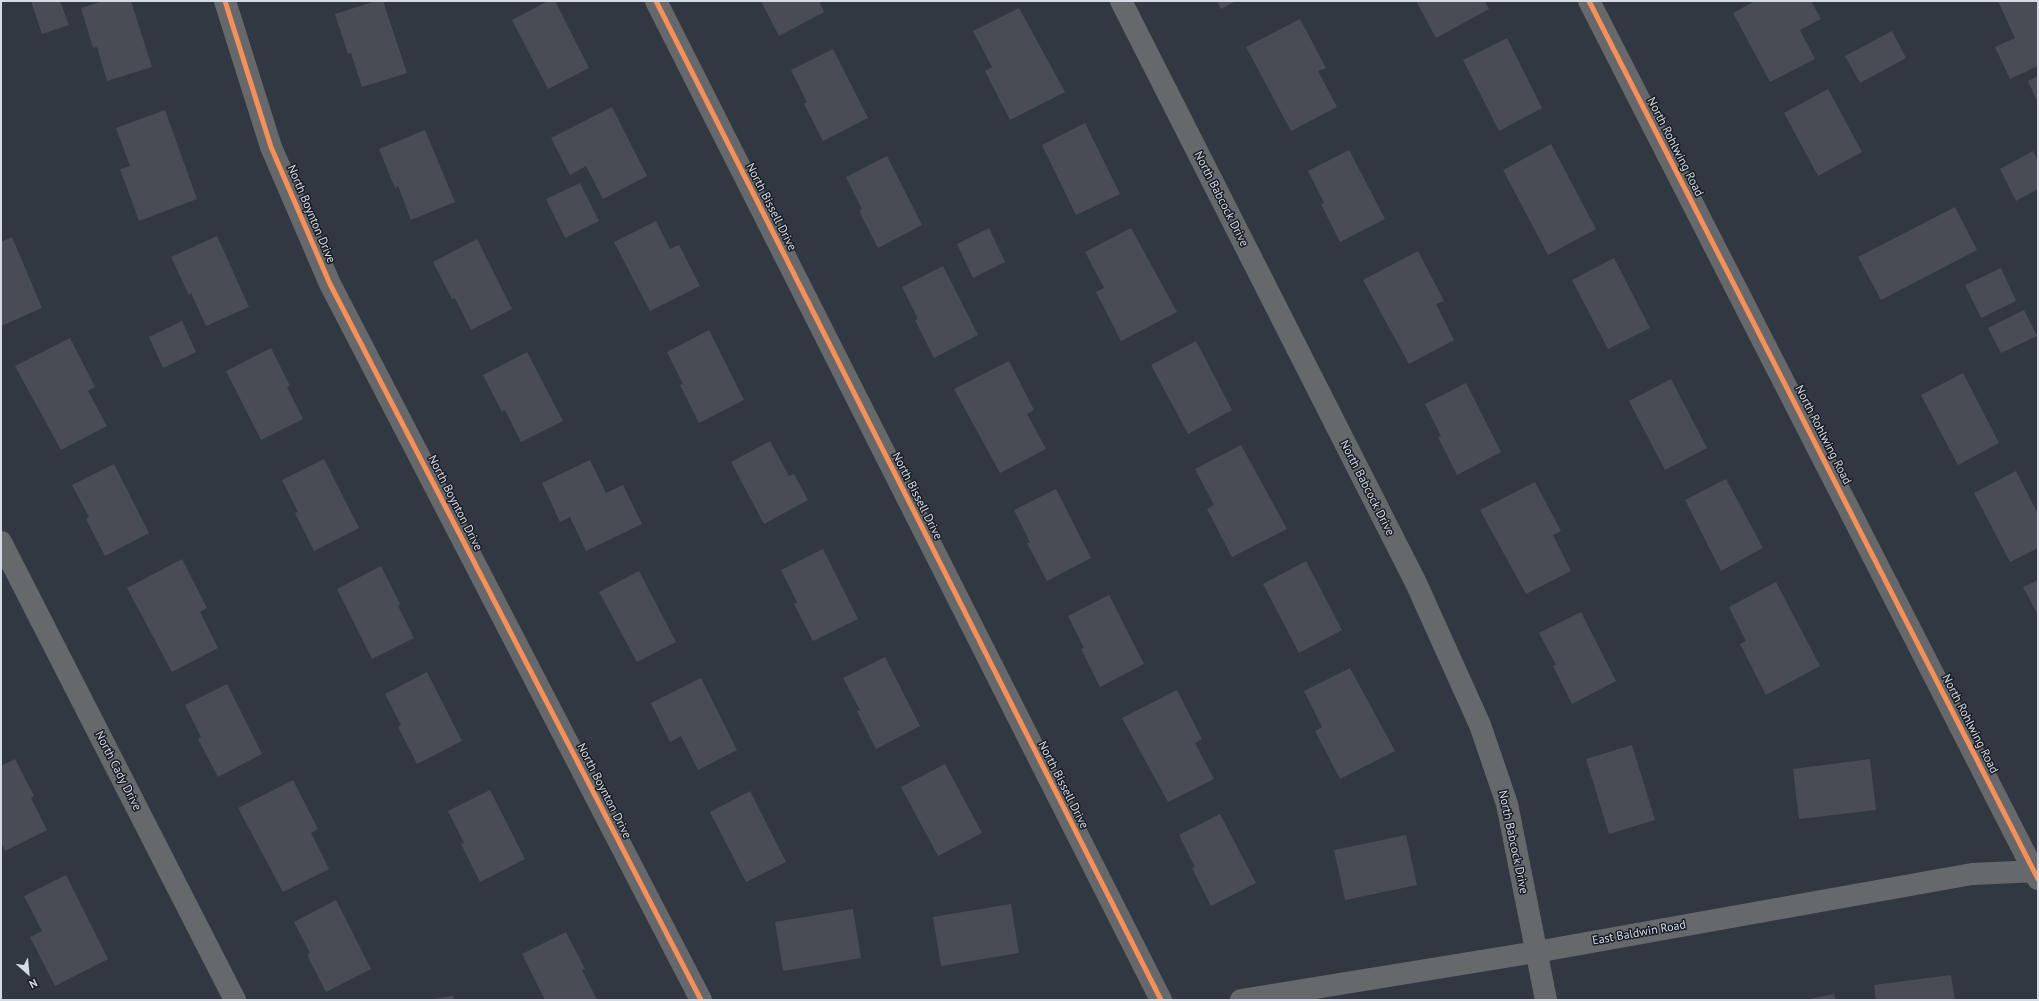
<!DOCTYPE html>
<style>
body{margin:0}
#map{position:relative;width:2039px;height:1001px;overflow:hidden;background:#323841;font-family:"PT Sans",sans-serif}
canvas{display:block}
.frame{position:absolute;inset:0;border:2px solid #d5dce6;pointer-events:none}
.north{position:absolute;left:8px;top:953px;width:40px;height:40px;-webkit-text-stroke:3px #191e25;paint-order:stroke;rotate:153deg;font-size:11px;font-weight:700;line-height:16px;text-align:center;color:#d5dce6}
.north::after{content:'';display:block;margin:auto;width:14px;height:18px;background:#d5dce6;clip-path:polygon(50% 0,100% 100%,50% 72%,0 100%)}
</style>
<div id="map">
<canvas width="2039" height="1001"></canvas>
<div class="frame"></div>
<div class="north">N</div>
</div>
<script>
const g = document.querySelector('canvas').getContext('2d');
g.lineJoin = 'round';
function fill(path, color) { g.fillStyle = color; g.fill(path, 'evenodd'); }
const shape = rows => new Path2D(rows.map(r => 'M' + r).join(''));
function trace(path, color, width, dash) { g.strokeStyle = color; g.lineWidth = width; g.lineCap = dash ? 'butt' : 'round'; g.setLineDash(dash || []); g.stroke(path); }
function drawText(font, color, halo, rows, align = 'center') {
  g.font = font + ' "PT Sans",sans-serif'; g.lineWidth = 3; g.setLineDash([]); g.textBaseline = 'middle'; g.strokeStyle = halo; g.fillStyle = color; for (const [text, x, y, turn = 0] of rows) {
    g.save(); g.translate(x, y); g.rotate((+turn || 0) * Math.PI / 180); g.textAlign = isNaN(turn) ? turn : align; if (halo) g.strokeText(text, 0, 0); g.fillText(text, 0, 0); g.restore();
  }
}
fill(shape([
 [31,1,60,1,69,25,42,34],
 [103,1,131,1,152,67,107,81,97,47,93,48,81,8],
 [376,1,383,1,407,73,362,87,351,53,348,54,335,14],
 [548,1,555,1,589,68,548,89,512,20],
 [761,1,819,1,824,12,779,36],
 [1217,1,1236,1,1221,9],
 [1416,1,1485,1,1489,9,1436,38],
 [1755,1,1811,1,1821,19,1800,30,1815,59,1770,82,1733,13],
 [1998,1,2038,1,2038,66,2010,79,1995,47,2015,38],
 [1019,8,1065,92,1010,120,985,71,992,67,973,31],
 [1300,19,1326,68,1318,71,1337,107,1291,131,1246,47],
 [1892,31,1906,58,1860,83,1845,56],
 [1507,38,1542,108,1499,131,1463,60],
 [833,49,868,118,823,141,804,104,807,102,791,70],
 [2038,76,2038,103,2028,81],
 [1828,89,1862,152,1818,176,1784,113],
 [612,107,647,176,603,199,586,166,570,175,551,138],
 [165,110,197,199,139,221,120,169,130,166,116,128],
 [1085,123,1120,194,1076,215,1042,145],
 [425,130,455,202,411,220,398,186,395,188,379,149],
 [1551,144,1596,229,1548,255,1503,170],
 [1349,150,1385,219,1340,242,1321,204,1324,203,1308,171],
 [2033,151,2038,161,2038,189,2016,201,2000,169],
 [887,156,922,225,878,248,859,211,862,209,846,177],
 [580,183,599,221,565,238,546,199],
 [1955,207,1977,250,1881,300,1858,257],
 [656,221,670,249,679,245,700,286,650,311,614,242],
 [989,228,1005,262,973,278,957,244],
 [1131,228,1177,312,1121,341,1096,292,1104,288,1085,252],
 [217,236,249,307,206,326,191,293,189,295,171,257],
 [12,237,42,308,1,326,1,242],
 [477,239,512,309,471,330,455,298,452,299,433,262],
 [1418,251,1444,301,1436,304,1454,340,1409,364,1363,280],
 [1614,258,1650,328,1608,349,1572,280],
 [943,266,978,335,934,358,915,320,918,319,902,287],
 [2001,268,2016,301,1981,318,1965,285],
 [2024,310,2037,336,2001,353,1988,328],
 [182,321,196,352,163,368,149,337],
 [709,330,744,400,699,423,680,385,683,384,667,352],
 [70,338,95,387,88,391,107,426,61,450,15,366],
 [1196,341,1232,410,1188,434,1151,365],
 [271,348,290,386,287,387,303,419,261,440,226,371],
 [527,352,563,421,521,442,505,410,502,412,483,375],
 [1009,361,1034,410,1027,414,1046,449,1000,473,954,389],
 [1963,373,1999,443,1958,465,1921,395],
 [1671,379,1707,448,1665,470,1629,401],
 [1466,383,1501,452,1457,475,1438,437,1441,436,1425,404],
 [770,441,789,476,794,474,808,500,764,524,731,462],
 [1241,445,1287,529,1232,557,1207,509,1214,505,1195,469],
 [324,459,359,528,314,551,295,513,298,512,282,480],
 [590,460,606,493,623,485,642,524,586,551,570,517,560,522,542,483],
 [114,464,149,533,105,556,86,519,89,517,72,485],
 [2016,471,2038,514,2038,548,2010,562,1974,493],
 [1726,479,1763,548,1721,571,1685,500],
 [1535,482,1561,531,1553,535,1571,571,1526,594,1480,510],
 [1056,489,1091,558,1047,581,1027,543,1030,542,1014,510],
 [823,549,858,619,813,641,794,604,797,602,781,570],
 [182,559,207,608,200,612,218,648,172,672,127,588],
 [1306,561,1342,630,1299,653,1263,584],
 [381,566,400,604,398,606,414,638,372,659,337,589],
 [639,571,676,642,637,662,599,592],
 [2038,580,2038,615,2023,587],
 [1776,582,1820,666,1766,695,1740,644,1746,641,1729,607],
 [1109,595,1144,664,1100,687,1081,649,1084,648,1068,616],
 [1581,612,1616,681,1572,704,1553,666,1556,665,1539,633],
 [885,657,920,726,876,749,857,711,860,710,843,678],
 [1350,668,1395,751,1340,779,1315,731,1322,727,1304,691],
 [427,672,462,741,417,764,398,727,401,725,385,694],
 [701,678,737,750,698,770,681,736,670,742,651,703],
 [227,684,262,754,218,777,198,739,201,737,185,705],
 [1177,690,1202,739,1195,743,1214,779,1168,802,1122,718],
 [1632,745,1655,820,1609,834,1586,759],
 [15,759,34,796,31,798,47,830,5,851,1,842,1,766],
 [1870,759,1876,810,1799,819,1793,769],
 [945,764,982,833,938,856,901,787],
 [293,780,318,829,311,833,329,869,283,892,238,808],
 [490,790,525,859,480,882,461,844,464,843,448,811],
 [750,791,786,862,746,882,710,812],
 [1220,814,1256,883,1211,906,1192,868,1195,867,1179,835],
 [1406,835,1417,885,1345,900,1334,850],
 [66,875,108,959,55,986,30,937,42,931,24,896],
 [336,900,371,969,326,992,307,955,310,953,294,922],
 [1011,904,1019,953,941,966,933,917],
 [853,909,861,958,783,971,775,922],
 [566,932,585,969,582,970,597,1000,545,1000,522,954],
 [1951,975,1955,1000,1876,1000,1874,985],
 [1834,994,1836,1000,1810,1000,1809,999],
 [453,996,454,1000,434,1000,434,999]
]), '#494c54');
trace(shape([
 [225,1,271,147,330,284,701,1000],
 [656,1,1161,1000],
 [1121,1,1416,583,1480,725,1507,804,1546,1000],
 [1589,1,2038,879],
 [1,542,235,1000],
 [1241,1000,1536,952,1972,874,2038,871]
]), '#66696c', 22);
trace(shape([
 [225,1,271,147,330,284,701,1000],
 [656,1,1161,1000],
 [1589,1,2038,879]
]), '#f78f57', 5);
drawText('12px', '#d5dce6', '#191e25', [
 ["North Rohlwing Road",1675,147,63],
 ["North Babcock Drive",1221,199,63],
 ["North Bissell Drive",771,207,63],
 ["North Boynton Drive",311,214,67],
 ["North Rohlwing Road",1823,435,63],
 ["North Babcock Drive",1367,488,63],
 ["North Bissell Drive",917,496,63],
 ["North Boynton Drive",455,503,63],
 ["North Rohlwing Road",1970,724,63],
 ["North Cady Drive",118,771,63],
 ["North Bissell Drive",1063,785,63],
 ["North Boynton Drive",604,791,63],
 ["North Babcock Drive",1513,842,78],
 ["East Baldwin Road",1639,933,-10]
]);
</script>
